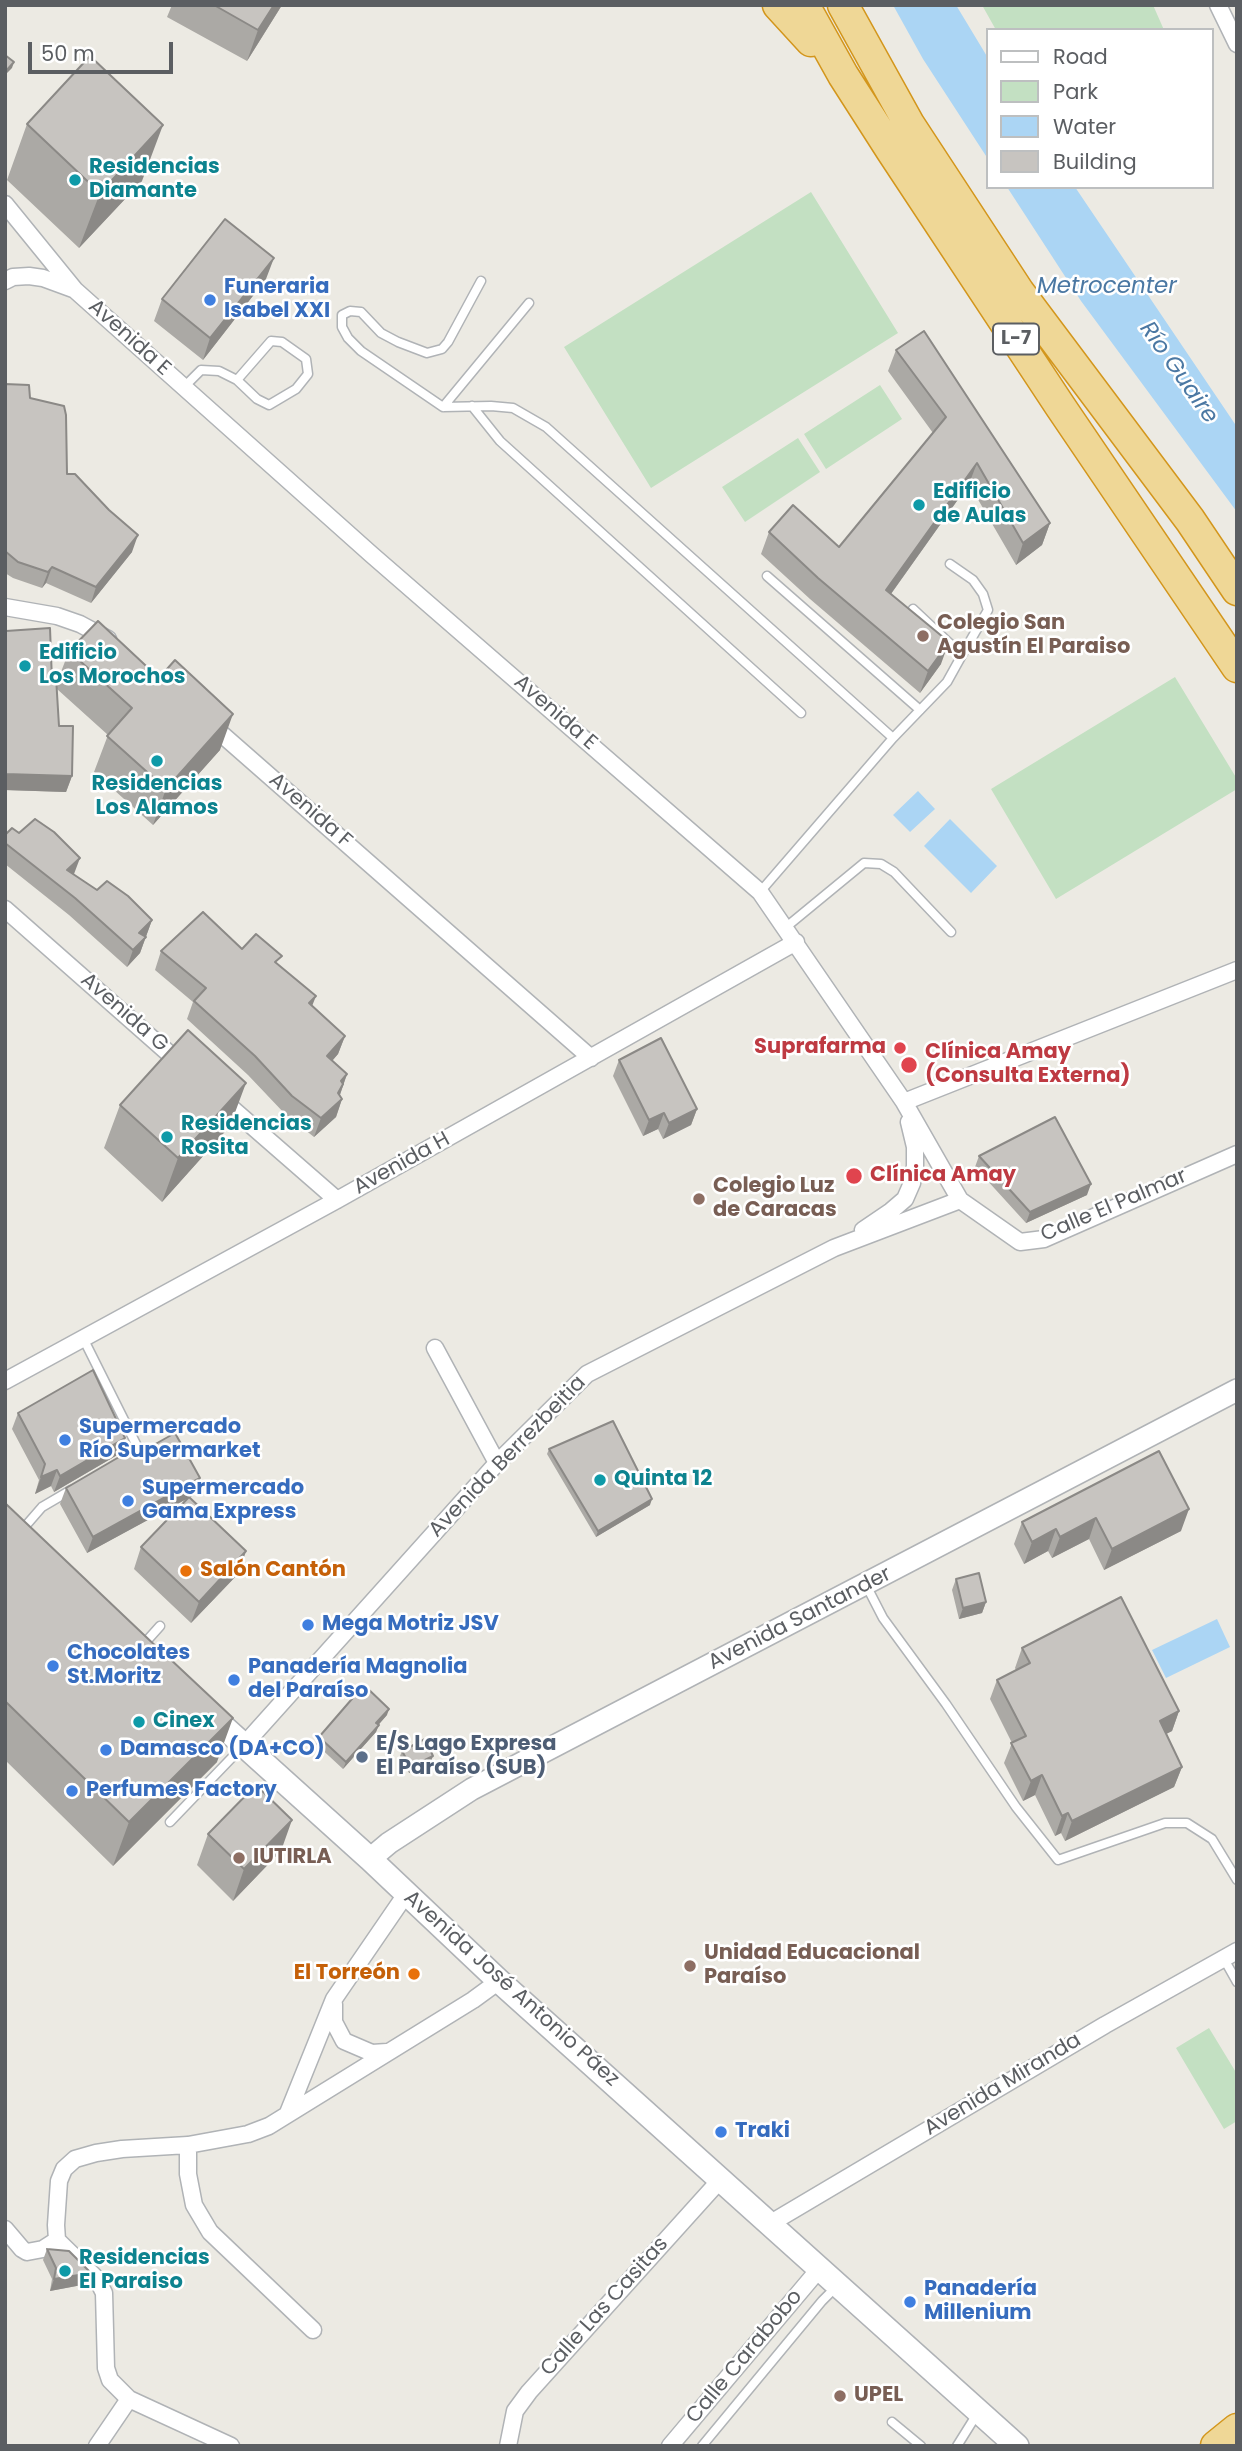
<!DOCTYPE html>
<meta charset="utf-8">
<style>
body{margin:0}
#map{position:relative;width:1242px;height:2451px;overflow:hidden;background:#eceae3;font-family:Poppins,sans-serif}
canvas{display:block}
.frame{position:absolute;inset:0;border:7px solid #5b5e62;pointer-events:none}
.legend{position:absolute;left:986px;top:28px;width:228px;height:161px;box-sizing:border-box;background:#fff;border:2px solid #bdbfc0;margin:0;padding:9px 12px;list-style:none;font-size:21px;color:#5b5e62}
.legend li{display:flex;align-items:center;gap:14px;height:35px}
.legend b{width:35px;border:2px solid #bdbfc0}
.scale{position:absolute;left:28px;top:42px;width:145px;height:32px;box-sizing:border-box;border:4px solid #5b5e62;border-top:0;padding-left:9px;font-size:21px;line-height:24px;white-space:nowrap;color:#5b5e62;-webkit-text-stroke:5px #fff;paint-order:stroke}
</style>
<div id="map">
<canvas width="1242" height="2451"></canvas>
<div class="frame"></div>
<ul class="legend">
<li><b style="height:9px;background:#fff"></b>Road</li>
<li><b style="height:19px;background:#c3e0c2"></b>Park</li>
<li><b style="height:19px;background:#abd5f4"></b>Water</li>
<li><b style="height:19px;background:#c7c4c0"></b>Building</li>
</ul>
<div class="scale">50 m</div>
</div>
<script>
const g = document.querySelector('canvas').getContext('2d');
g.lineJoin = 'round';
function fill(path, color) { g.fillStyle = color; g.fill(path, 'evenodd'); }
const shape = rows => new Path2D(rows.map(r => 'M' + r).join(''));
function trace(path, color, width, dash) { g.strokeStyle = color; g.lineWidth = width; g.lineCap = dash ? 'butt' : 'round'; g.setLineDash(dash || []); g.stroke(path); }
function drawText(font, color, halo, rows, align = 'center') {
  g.font = font + ' Poppins,sans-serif'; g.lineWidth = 5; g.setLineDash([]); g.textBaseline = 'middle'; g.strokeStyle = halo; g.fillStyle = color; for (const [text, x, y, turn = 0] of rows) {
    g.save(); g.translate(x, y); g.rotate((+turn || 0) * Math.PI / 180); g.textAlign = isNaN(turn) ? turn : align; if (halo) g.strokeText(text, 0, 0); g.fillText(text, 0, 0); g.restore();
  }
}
fill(shape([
 [982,5,1153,5,1164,30,996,30],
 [811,192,898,333,651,488,564,347],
 [880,385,902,419,826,469,804,434],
 [798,438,820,472,745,522,722,487],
 [1175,677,1237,779,1237,789,1056,899,991,789],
 [1209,2028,1237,2074,1237,2121,1224,2129,1176,2048]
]), '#c3e0c2');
fill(shape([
 [893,5,956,5,988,58,988,159,923,59],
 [1007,187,1075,187,1237,427,1237,512,1081,301],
 [918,791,935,809,910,832,893,815],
 [950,819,997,866,971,893,924,846],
 [1217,1619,1230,1647,1166,1678,1152,1650]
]), '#abd5f4');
const service = shape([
 [481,281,448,342,442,349,427,353,398,342,381,333,361,312,350,311,342,315,342,327,348,338,361,351,443,407,491,406,513,408,546,427,893,738,760,892],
 [184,387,201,370,219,371,237,380,257,399,269,405,296,389,308,374,306,359,282,342,271,341,237,380],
 [472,406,500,441,801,713],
 [443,407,529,303],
 [950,564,973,580,983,594,988,610,962,655],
 [767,576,920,710],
 [893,738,947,682,962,655,913,609],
 [785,928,864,863,881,864,894,872,951,932],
 [83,1338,139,1450,124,1458],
 [22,1530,42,1507,71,1490],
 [866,1585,883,1618,946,1704,1016,1807,1058,1860,1165,1823,1187,1823,1212,1839,1237,1880],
 [143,1645,160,1626],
 [170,1822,243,1746],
 [1224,1959,1237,1982],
 [892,2422,921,2446],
 [702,2446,822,2301,836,2287],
 [957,2446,977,2414]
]);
const minor = shape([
 [1218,5,1237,44],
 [5,204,75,290,372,555,760,892,904,1102,960,1200,1020,1242,1044,1239,1237,1154],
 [5,281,13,277,29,276,43,278,73,289],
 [5,607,57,616,80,624,108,639],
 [209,723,591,1058],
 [5,909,182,1065],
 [220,1098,337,1200],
 [904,1102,1237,970],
 [863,1230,891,1211,905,1199,912,1183,915,1166,915,1147,909,1122],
 [435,1348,497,1463],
 [5,1381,337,1200,796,942],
 [243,1746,497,1463,587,1374,834,1248,960,1200],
 [334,2004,334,2022,344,2041,372,2053,387,2052],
 [288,2113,334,1999,406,1894],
 [188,2145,188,2174,194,2205,210,2232,313,2330],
 [771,2223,1105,2025,1237,1951],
 [5,2229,22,2249,27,2252,43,2249,57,2240,56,2225,59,2181,64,2169,75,2159,96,2153,122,2149,188,2145,248,2134,269,2126,473,2000,499,1981],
 [57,2240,97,2279,104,2293,106,2368,110,2380,129,2399,231,2446],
 [97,2446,129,2399],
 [508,2446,515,2411,529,2392,721,2179],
 [670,2446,820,2268]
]);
const tertiary = shape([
 [370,1859,389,1843,472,1789,1237,1390]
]);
const secondary = shape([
 [207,1712,370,1859,499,1981,1017,2446]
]);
const motorway = shape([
 [778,5,811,41],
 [804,5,843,75,891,150,1060,406,1237,667],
 [843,5,909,124,1019,292,1190,520,1237,590],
 [1216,2446,1237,2429]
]);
trace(service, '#b0b3b6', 11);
trace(minor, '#b0b3b6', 19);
trace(tertiary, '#b0b3b6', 24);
trace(secondary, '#afb2b6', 26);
trace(motorway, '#d3961c', 33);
trace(service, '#fff', 8);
trace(minor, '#fff', 16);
trace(tertiary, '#fff', 21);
trace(secondary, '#fff', 23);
trace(motorway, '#efd796', 30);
fill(shape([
 [172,5,282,5,247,61,167,17],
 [27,124,142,181,79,248,7,180],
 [266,279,203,360,154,321,162,299],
 [896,350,1050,523,1042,545,1016,565,969,484,891,594,941,664,920,693,810,599,761,554,769,532,839,547,933,433,888,371],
 [5,384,30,398,67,474,132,552,91,603,46,583,42,588,13,578,5,573],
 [6,631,56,685,69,651,220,750,153,825,94,772,108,735,57,689,59,726,72,776,66,792,5,790],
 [5,835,74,874,74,875,97,890,152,920,140,953,127,967,69,915,5,864],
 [242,949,278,965,312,1006,345,1036,338,1054,332,1061,347,1074,340,1095,342,1099,336,1117,314,1137,285,1114,248,1075,187,1019,193,1002,155,970,161,951],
 [619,1060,697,1109,691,1125,663,1139,658,1129,643,1136,613,1076],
 [120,1105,230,1126,162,1202,104,1148],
 [979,1156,1087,1195,1026,1223,975,1167],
 [18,1413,119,1454,54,1492,51,1486,35,1494,39,1480,12,1429],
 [549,1449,650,1505,596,1537,547,1454],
 [1159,1451,1181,1531,1104,1570,1089,1539,1052,1558,1048,1551,1024,1564,1014,1544,1022,1522],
 [134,1456,200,1478,194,1495,189,1497,239,1573,191,1623,134,1569,141,1547,188,1498,87,1553,60,1504,66,1488],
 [5,1503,217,1762,113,1866,5,1760],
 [956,1579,986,1602,982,1613,959,1619,952,1590],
 [1022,1648,1179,1711,1172,1731,1166,1734,1182,1767,1174,1787,1065,1841,1061,1833,1055,1836,1035,1795,1023,1801,1004,1763,1012,1743,990,1699,997,1680,1016,1670,1015,1668],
 [387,1715,378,1725,376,1732,343,1769,316,1744,319,1737],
 [402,1751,431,1761,409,1773,400,1756],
 [208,1834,281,1851,233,1901,197,1865],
 [47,2249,87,2284,50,2291,52,2279,43,2260]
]), '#aba9a5');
fill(shape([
 [274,5,282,5,247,61,258,30],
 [14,62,12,68,5,75,5,72],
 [163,125,142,181,79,248,100,193],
 [274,258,266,279,203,360,210,338],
 [977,463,969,484,878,612,886,590],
 [1050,523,1042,545,1016,565,1023,543],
 [138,535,132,552,91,603,96,587],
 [52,567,46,583,42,588,48,572],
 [949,642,941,664,920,693,928,671],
 [233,714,220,750,153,825,166,789],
 [5,774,72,776,66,792,5,790],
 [80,858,74,874,61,887,67,870],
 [152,920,140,953,127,967,139,933],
 [316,996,309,1014,309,1003],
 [345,1036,338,1054,320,1075,327,1056],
 [347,1074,337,1103,342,1099,336,1117,314,1137,321,1118,341,1081],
 [246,1083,230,1126,162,1202,178,1158],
 [697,1109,691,1125,663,1139,669,1123],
 [664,1113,658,1129,643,1136,649,1120],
 [1091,1184,1087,1195,1026,1223,1030,1212],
 [125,1438,119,1454,54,1492,60,1476],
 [57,1470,51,1486,35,1494,41,1477],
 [200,1478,194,1495,87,1553,93,1537],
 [652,1499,650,1505,596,1537,598,1531],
 [1189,1509,1181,1531,1104,1570,1112,1549],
 [1096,1518,1089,1539,1052,1558,1060,1537],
 [1056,1529,1048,1551,1024,1564,1032,1542],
 [246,1551,239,1573,191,1623,199,1602],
 [986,1602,982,1613,959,1619,963,1608],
 [389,1709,387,1715,374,1730,376,1723],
 [1179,1711,1172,1731,1152,1741,1160,1721],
 [233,1718,217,1762,113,1866,129,1822],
 [379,1725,376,1732,343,1769,346,1762],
 [433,1756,431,1761,409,1773,411,1767],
 [1182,1767,1174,1787,1065,1841,1072,1821],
 [1042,1775,1035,1795,1023,1801,1031,1781],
 [1068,1813,1061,1833,1055,1836,1062,1816],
 [292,1820,281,1851,233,1901,244,1869],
 [91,2273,87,2284,50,2291,54,2279]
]), '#8b8986');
const building = shape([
 [214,5,274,5,258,30,214,5],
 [5,55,14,62,5,72,5,55],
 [90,56,163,125,100,193,27,124,90,56],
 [225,219,274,258,210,338,162,299,225,219],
 [924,331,1050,523,1023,543,977,463,886,590,949,642,928,671,818,578,769,532,793,505,839,547,946,417,896,350,924,331],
 [5,384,29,385,30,398,64,406,66,415,67,474,75,474,109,510,138,535,96,587,52,567,48,572,18,562,5,551,5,384],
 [98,621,159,678,175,660,233,714,166,789,107,736,132,708,69,651,98,621],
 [50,628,52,681,56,677,59,726,73,726,72,776,5,774,6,631,50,628],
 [35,819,54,832,80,858,67,870,97,890,107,881,128,896,152,920,139,933,146,937,133,950,75,898,5,843,5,835,12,828,19,833,35,819],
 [203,912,242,949,256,934,282,956,275,962,316,996,309,1003,345,1036,327,1056,347,1074,341,1081,343,1084,338,1093,342,1099,321,1118,292,1096,255,1056,194,1001,206,988,161,951,203,912],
 [188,1030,246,1083,178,1158,120,1105,188,1030],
 [661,1038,697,1109,669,1123,664,1113,649,1120,619,1060,661,1038],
 [1055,1117,1091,1184,1030,1212,979,1156,1055,1117],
 [93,1370,125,1438,60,1476,57,1470,41,1477,45,1464,18,1413,93,1370],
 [613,1421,652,1499,598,1531,549,1449,613,1421],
 [175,1433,200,1478,93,1537,66,1488,131,1450,134,1456,175,1433],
 [1159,1451,1189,1509,1112,1549,1096,1518,1060,1537,1056,1529,1032,1542,1022,1522,1159,1451],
 [189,1497,246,1551,199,1602,141,1547,189,1497],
 [5,1503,162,1652,164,1656,169,1658,233,1718,129,1822,5,1701,5,1503],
 [979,1573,986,1602,963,1608,956,1579,979,1573],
 [1121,1597,1179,1711,1160,1721,1182,1767,1072,1821,1068,1813,1062,1816,1042,1775,1031,1781,1011,1743,1026,1736,997,1680,1030,1663,1022,1648,1121,1597],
 [364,1685,389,1709,376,1723,379,1725,346,1762,319,1737,364,1685],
 [425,1739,433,1756,411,1767,402,1751,425,1739],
 [256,1785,292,1820,244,1869,208,1834,256,1785],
 [47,2249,69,2251,91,2273,54,2279,56,2268,47,2249]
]);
fill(building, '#c7c4c0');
trace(building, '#8b8986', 2);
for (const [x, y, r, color] of [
 [75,180,7,"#0f9aa8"],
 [210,300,7,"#3f7fe0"],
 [919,505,7,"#0f9aa8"],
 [923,636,7,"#8d6e63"],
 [25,666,7,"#0f9aa8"],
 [157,761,7,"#0f9aa8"],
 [900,1048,7,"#e0444e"],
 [909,1065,9,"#e0444e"],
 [167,1137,7,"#0f9aa8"],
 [854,1176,9,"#e0444e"],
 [699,1199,7,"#8d6e63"],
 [65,1440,7,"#3f7fe0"],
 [600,1480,7,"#0f9aa8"],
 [128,1501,7,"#3f7fe0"],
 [186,1571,7,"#e8710a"],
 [308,1625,7,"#3f7fe0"],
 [53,1666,7,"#3f7fe0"],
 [234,1680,7,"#3f7fe0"],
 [139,1722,7,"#0f9aa8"],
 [106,1750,7,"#3f7fe0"],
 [362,1757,7,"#5c6f8a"],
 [72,1791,7,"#3f7fe0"],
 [239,1858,7,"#8d6e63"],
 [690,1966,7,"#8d6e63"],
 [414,1974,7,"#e8710a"],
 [721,2132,7,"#3f7fe0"],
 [65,2271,7,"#0f9aa8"],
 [910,2302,7,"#3f7fe0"],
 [840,2396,7,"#8d6e63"]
]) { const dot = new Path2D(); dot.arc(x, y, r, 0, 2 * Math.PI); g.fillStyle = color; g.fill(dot); trace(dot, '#fff', 2.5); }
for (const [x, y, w] of [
 [1016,339,46]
]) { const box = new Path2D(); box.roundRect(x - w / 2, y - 15.5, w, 31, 5); g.fillStyle = '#fff'; g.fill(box); trace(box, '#5b5e62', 2); }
drawText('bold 19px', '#5b5e62', null, [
 ["L-7",1016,339]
]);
drawText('bold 21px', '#0d838f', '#fff', [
 ["Residencias",89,168],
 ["Diamante",89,192],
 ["Edificio",933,493],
 ["de Aulas",933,517],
 ["Edificio",39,654],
 ["Los Morochos",39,678],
 ["Residencias",157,785,"center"],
 ["Los Alamos",157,809,"center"],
 ["Residencias",181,1125],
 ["Rosita",181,1149],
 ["Quinta 12",614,1480],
 ["Cinex",153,1722],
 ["Residencias",79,2259],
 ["El Paraiso",79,2283]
], 'left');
drawText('bold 21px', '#366cbe', '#fff', [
 ["Funeraria",224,288],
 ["Isabel XXI",224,312],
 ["Supermercado",79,1428],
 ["Río Supermarket",79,1452],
 ["Supermercado",142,1489],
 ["Gama Express",142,1513],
 ["Mega Motriz JSV",322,1625],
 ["Chocolates",67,1654],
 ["St.Moritz",67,1678],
 ["Panadería Magnolia",248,1668],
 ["del Paraíso",248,1692],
 ["Damasco (DA+CO)",120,1750],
 ["Perfumes Factory",86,1791],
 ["Traki",735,2132],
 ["Panadería",924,2290],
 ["Millenium",924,2314]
], 'left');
drawText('21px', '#5b5e62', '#fff', [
 ["Avenida E",129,338,42],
 ["Avenida E",555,713,41],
 ["Avenida F",310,811,41],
 ["Avenida G",124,1013,41],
 ["Avenida H",402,1164,-29],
 ["Calle El Palmar",1114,1206,-23],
 ["Avenida Berrezbeitia",508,1457,-46],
 ["Avenida Santander",800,1619,-27],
 ["Avenida José Antonio Páez",511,1989,42],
 ["Avenida Miranda",1003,2085,-31],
 ["Calle Las Casitas",605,2307,-48],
 ["Calle Carabobo",745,2357,-50]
]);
drawText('bold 21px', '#785e54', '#fff', [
 ["Colegio San",937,624],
 ["Agustín El Paraiso",937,648],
 ["Colegio Luz",713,1187],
 ["de Caracas",713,1211],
 ["IUTIRLA",253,1858],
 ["Unidad Educacional",704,1954],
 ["Paraíso",704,1978],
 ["UPEL",854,2396]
], 'left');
drawText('bold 21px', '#be3a42', '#fff', [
 ["Suprafarma",886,1048,"right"],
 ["Clínica Amay",925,1053],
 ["(Consulta Externa)",925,1077],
 ["Clínica Amay",870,1176]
], 'left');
drawText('bold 21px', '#c56008', '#fff', [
 ["Salón Cantón",200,1571],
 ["El Torreón",400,1974,"right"]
], 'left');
drawText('bold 21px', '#4e5e75', '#fff', [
 ["E/S Lago Expresa",376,1745],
 ["El Paraíso (SUB)",376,1769]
], 'left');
drawText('italic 23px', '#4b78a3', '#fff', [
 ["Metrocenter",1107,287],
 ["Río Guaire",1178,373,55]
]);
</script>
